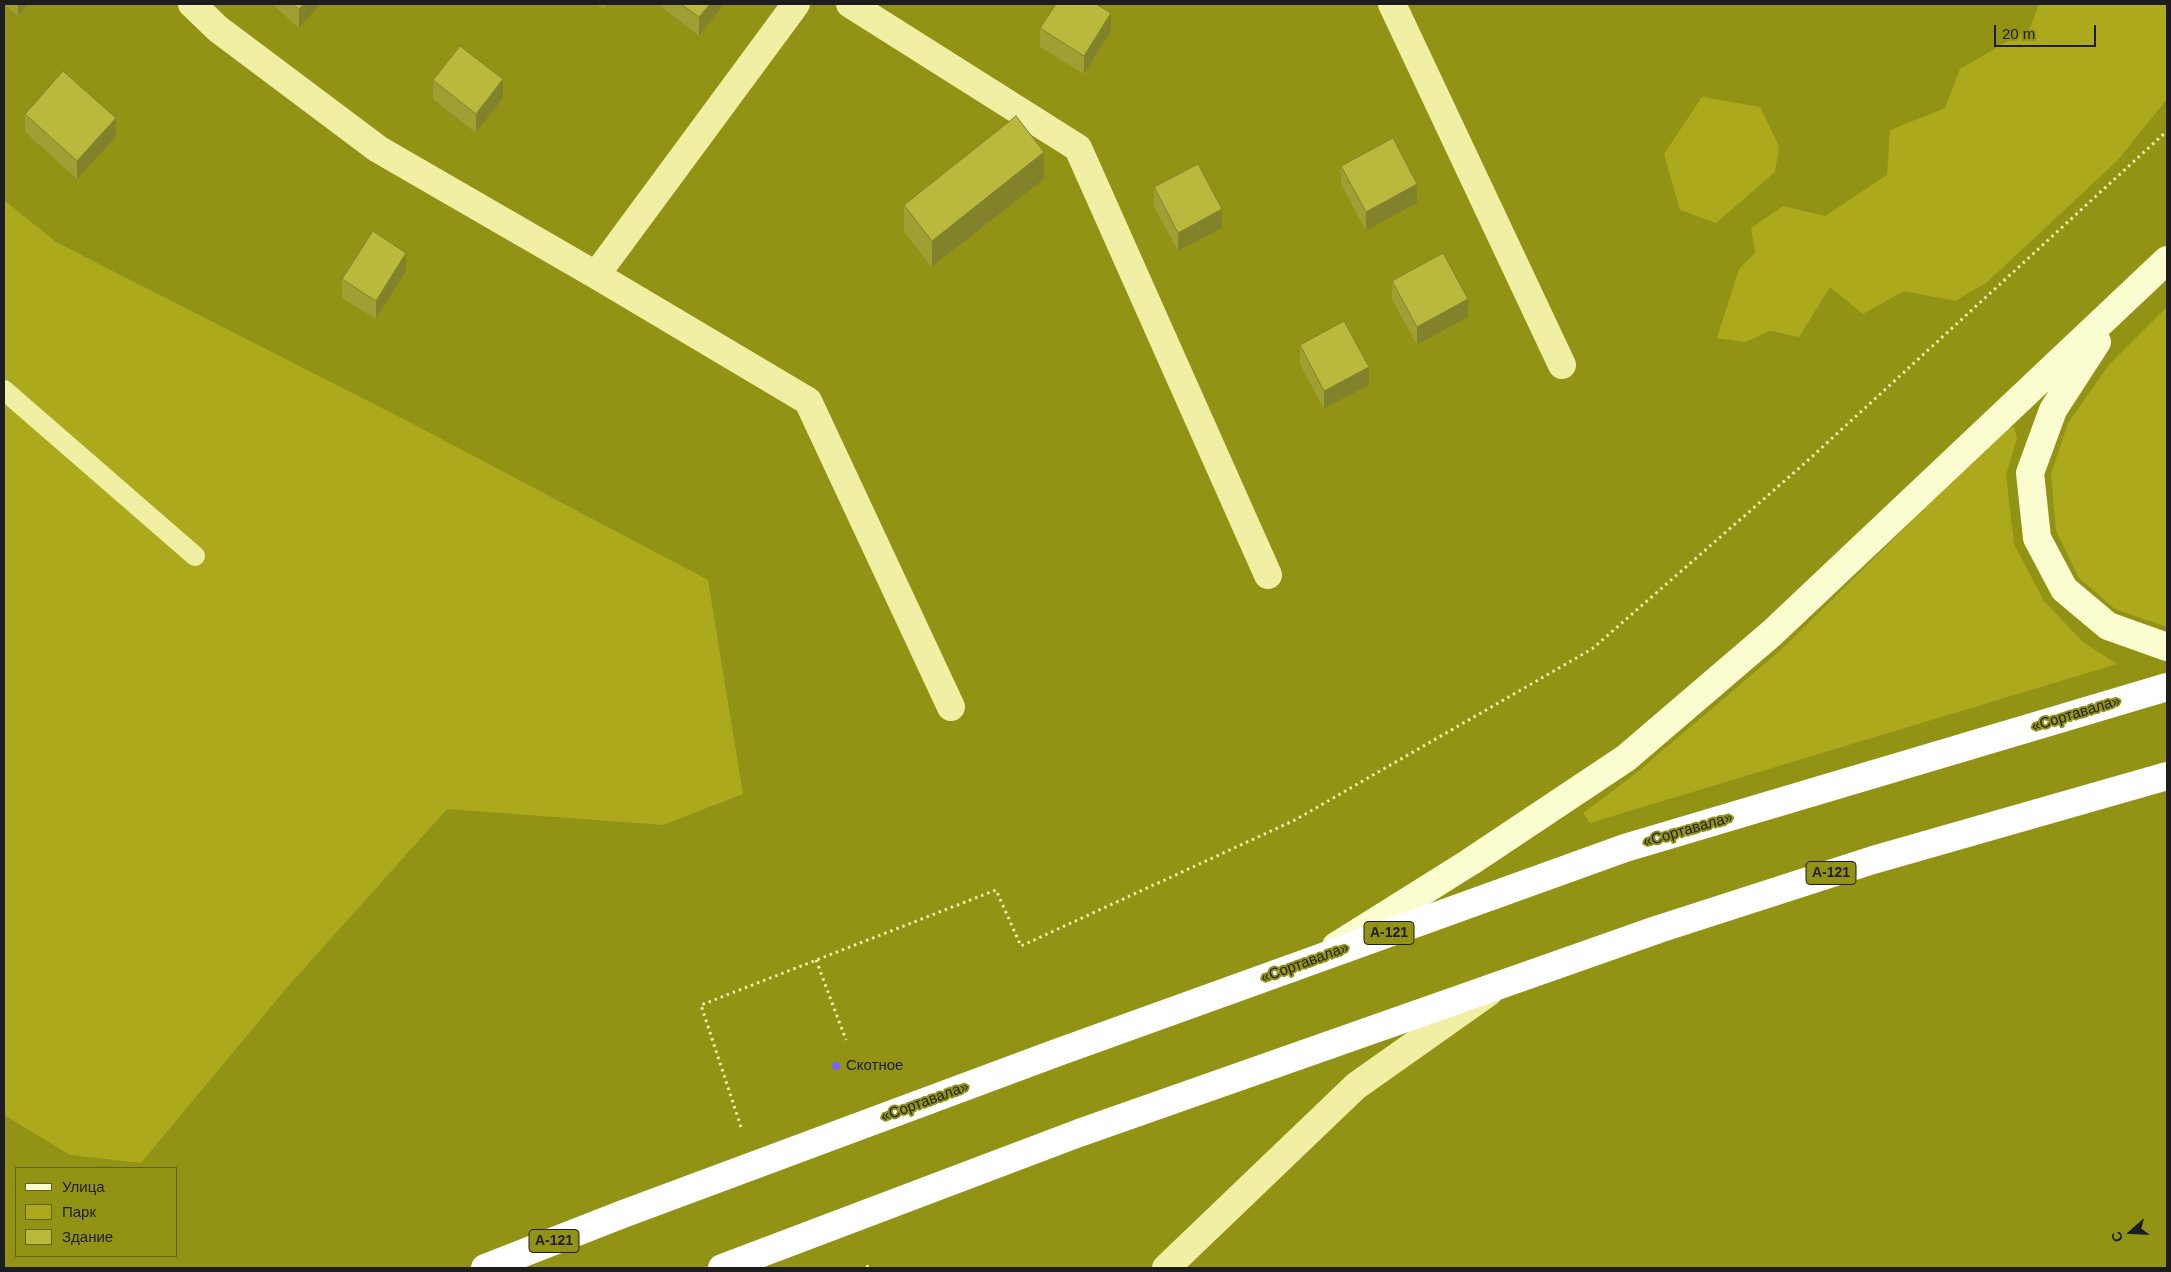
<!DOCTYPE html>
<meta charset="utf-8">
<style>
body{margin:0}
#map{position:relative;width:2171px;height:1272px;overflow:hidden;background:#929215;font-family:Arial,sans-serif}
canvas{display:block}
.frame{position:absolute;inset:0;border:5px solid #1d1d1d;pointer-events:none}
.legend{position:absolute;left:15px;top:1167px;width:162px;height:90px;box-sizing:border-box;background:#929215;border:1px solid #636318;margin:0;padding:6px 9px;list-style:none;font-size:15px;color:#1d1d1d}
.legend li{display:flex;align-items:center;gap:10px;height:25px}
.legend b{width:25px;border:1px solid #636318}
.north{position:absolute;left:2106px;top:1207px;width:50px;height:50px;-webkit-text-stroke:4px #929215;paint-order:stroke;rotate:251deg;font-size:14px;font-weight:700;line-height:20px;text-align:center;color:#1d1d1d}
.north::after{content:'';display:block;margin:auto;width:18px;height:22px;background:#1d1d1d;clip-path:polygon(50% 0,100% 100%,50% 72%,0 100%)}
.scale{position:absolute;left:1994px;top:25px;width:102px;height:22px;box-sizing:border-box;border:2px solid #1d1d1d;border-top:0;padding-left:6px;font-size:15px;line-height:18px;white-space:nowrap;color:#1d1d1d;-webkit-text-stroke:4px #929215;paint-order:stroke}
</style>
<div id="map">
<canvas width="2171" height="1272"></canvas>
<div class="frame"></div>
<ul class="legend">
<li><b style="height:6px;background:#fcfcd1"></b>Улица</li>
<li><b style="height:14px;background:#aca91d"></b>Парк</li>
<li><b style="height:14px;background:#bab93d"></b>Здание</li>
</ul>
<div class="north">С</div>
<div class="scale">20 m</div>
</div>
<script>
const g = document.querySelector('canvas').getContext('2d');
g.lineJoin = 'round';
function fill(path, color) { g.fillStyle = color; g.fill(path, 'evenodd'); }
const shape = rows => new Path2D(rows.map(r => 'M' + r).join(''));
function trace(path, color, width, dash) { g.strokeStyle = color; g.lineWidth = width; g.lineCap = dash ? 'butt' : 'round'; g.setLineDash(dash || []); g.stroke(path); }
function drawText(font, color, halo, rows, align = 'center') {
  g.font = font + ' Arial,sans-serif'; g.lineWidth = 4; g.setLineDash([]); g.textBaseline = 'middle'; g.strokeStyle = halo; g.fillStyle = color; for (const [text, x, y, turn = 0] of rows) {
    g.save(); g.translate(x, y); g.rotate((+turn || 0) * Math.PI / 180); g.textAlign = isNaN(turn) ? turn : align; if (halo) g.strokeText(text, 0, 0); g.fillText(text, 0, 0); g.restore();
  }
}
fill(shape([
 [2039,4,2167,4,2167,99,2117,161,1986,283,1955,301,1904,291,1863,314,1830,287,1799,337,1770,331,1745,342,1717,338,1739,269,1755,253,1751,228,1783,206,1825,216,1887,175,1890,130,1945,108,1960,69,2030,28],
 [1702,97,1760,107,1779,146,1775,172,1716,223,1680,210,1664,154],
 [4,200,56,242,417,426,708,580,743,794,663,825,447,809,284,991,141,1163,70,1155,4,1115],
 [2167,307,2167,627,2115,609,2079,578,2056,531,2051,474,2068,423,2108,366],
 [2014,427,2017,438,2006,475,2014,544,2044,601,2083,642,2117,664,1590,823,1583,813,1635,774,1782,649,2005,429]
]), '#aca91d');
trace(shape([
 [816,960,846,1040],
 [741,1127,701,1005,996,890,1021,946,1295,820,1592,649,1805,463,2167,131],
 [867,1265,868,1268]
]), '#f1efa3', 3, [2.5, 4]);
trace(shape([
 [4,390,195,556]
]), '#f1efa3', 20);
trace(shape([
 [192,4,218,29,378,149,596,275,808,401,951,707],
 [850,4,1078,148,1268,575],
 [1392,4,1562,365],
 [596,275,796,4],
 [1166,1268,1356,1086,1489,992]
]), '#f1efa3', 28);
trace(shape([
 [2097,342,2053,410,2030,473,2037,538,2064,589,2108,626,2167,647],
 [1336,946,1470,862,1626,758,1772,633,2167,260]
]), '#fcfcd1', 28);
trace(shape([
 [485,1268,623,1214,1056,1053,1625,848,2167,687],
 [722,1268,1079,1133,1659,929,1873,860,2167,776]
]), '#fff', 28);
fill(shape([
 [4,4,29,4,18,16],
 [272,4,321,4,299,28],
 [595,4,607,4,604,9],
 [658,4,724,4,699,36],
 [1040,28,1111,31,1084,74,1040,47],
 [433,80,503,98,476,133,433,99],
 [25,114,116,137,77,179,25,132],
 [1341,166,1417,203,1366,231,1341,184],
 [1044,179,932,267,904,232,904,205],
 [1154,187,1222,228,1178,251,1154,206],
 [406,271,376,319,342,298,342,279],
 [1392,281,1468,317,1417,345,1392,299],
 [1300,345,1369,385,1324,409,1300,364]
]), '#a09f34');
fill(shape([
 [18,4,29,4,18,16],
 [304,4,321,4,299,28,299,9],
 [710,4,724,4,699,36,699,17],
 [1111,13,1111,31,1084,74,1084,56],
 [503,79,503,98,476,133,476,114],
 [116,118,116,137,77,179,77,161],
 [1044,152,1044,179,932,267,932,241],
 [1417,184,1417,203,1366,231,1366,212],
 [1222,209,1222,228,1178,251,1178,233],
 [406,253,406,271,376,319,376,301],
 [1468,299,1468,317,1417,345,1417,327],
 [1369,367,1369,385,1324,409,1324,391]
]), '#82822b');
const building = shape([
 [293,4,304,4,299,9,293,4],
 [681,4,710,4,699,17,681,4],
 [1056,4,1096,4,1111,13,1084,56,1040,28,1056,4],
 [460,46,503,79,476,114,433,80,460,46],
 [63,71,116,118,77,161,25,114,63,71],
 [1016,116,1044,152,932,241,904,205,1016,116],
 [1393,138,1417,184,1366,212,1341,166,1393,138],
 [1198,164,1222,209,1178,233,1154,187,1198,164],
 [373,231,406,253,376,301,342,279,373,231],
 [1443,253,1468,299,1417,327,1392,281,1443,253],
 [1344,321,1369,367,1324,391,1300,345,1344,321]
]);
fill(building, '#bab93d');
trace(building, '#82822b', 1);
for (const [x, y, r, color] of [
 [836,1066,5,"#7963ff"]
]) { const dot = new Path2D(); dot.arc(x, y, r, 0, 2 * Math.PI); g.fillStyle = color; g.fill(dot); trace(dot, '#929215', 2); }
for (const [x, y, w] of [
 [1831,873,50],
 [1389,933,50],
 [554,1241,50]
]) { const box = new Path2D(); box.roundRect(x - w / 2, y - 11.5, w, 23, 4); g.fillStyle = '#929215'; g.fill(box); trace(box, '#1d1d1d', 1); }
drawText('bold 14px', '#1d1d1d', null, [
 ["А-121",1831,873],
 ["А-121",1389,933],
 ["А-121",554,1241]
]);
drawText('15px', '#1d1d1d', '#929215', [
 ["«Сортавала»",2076,714,-17],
 ["«Сортавала»",1688,830,-16],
 ["«Сортавала»",1305,963,-20],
 ["«Сортавала»",925,1102,-20]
]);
drawText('15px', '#1d1d1d', '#929215', [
 ["Скотное",846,1066]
], 'left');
</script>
